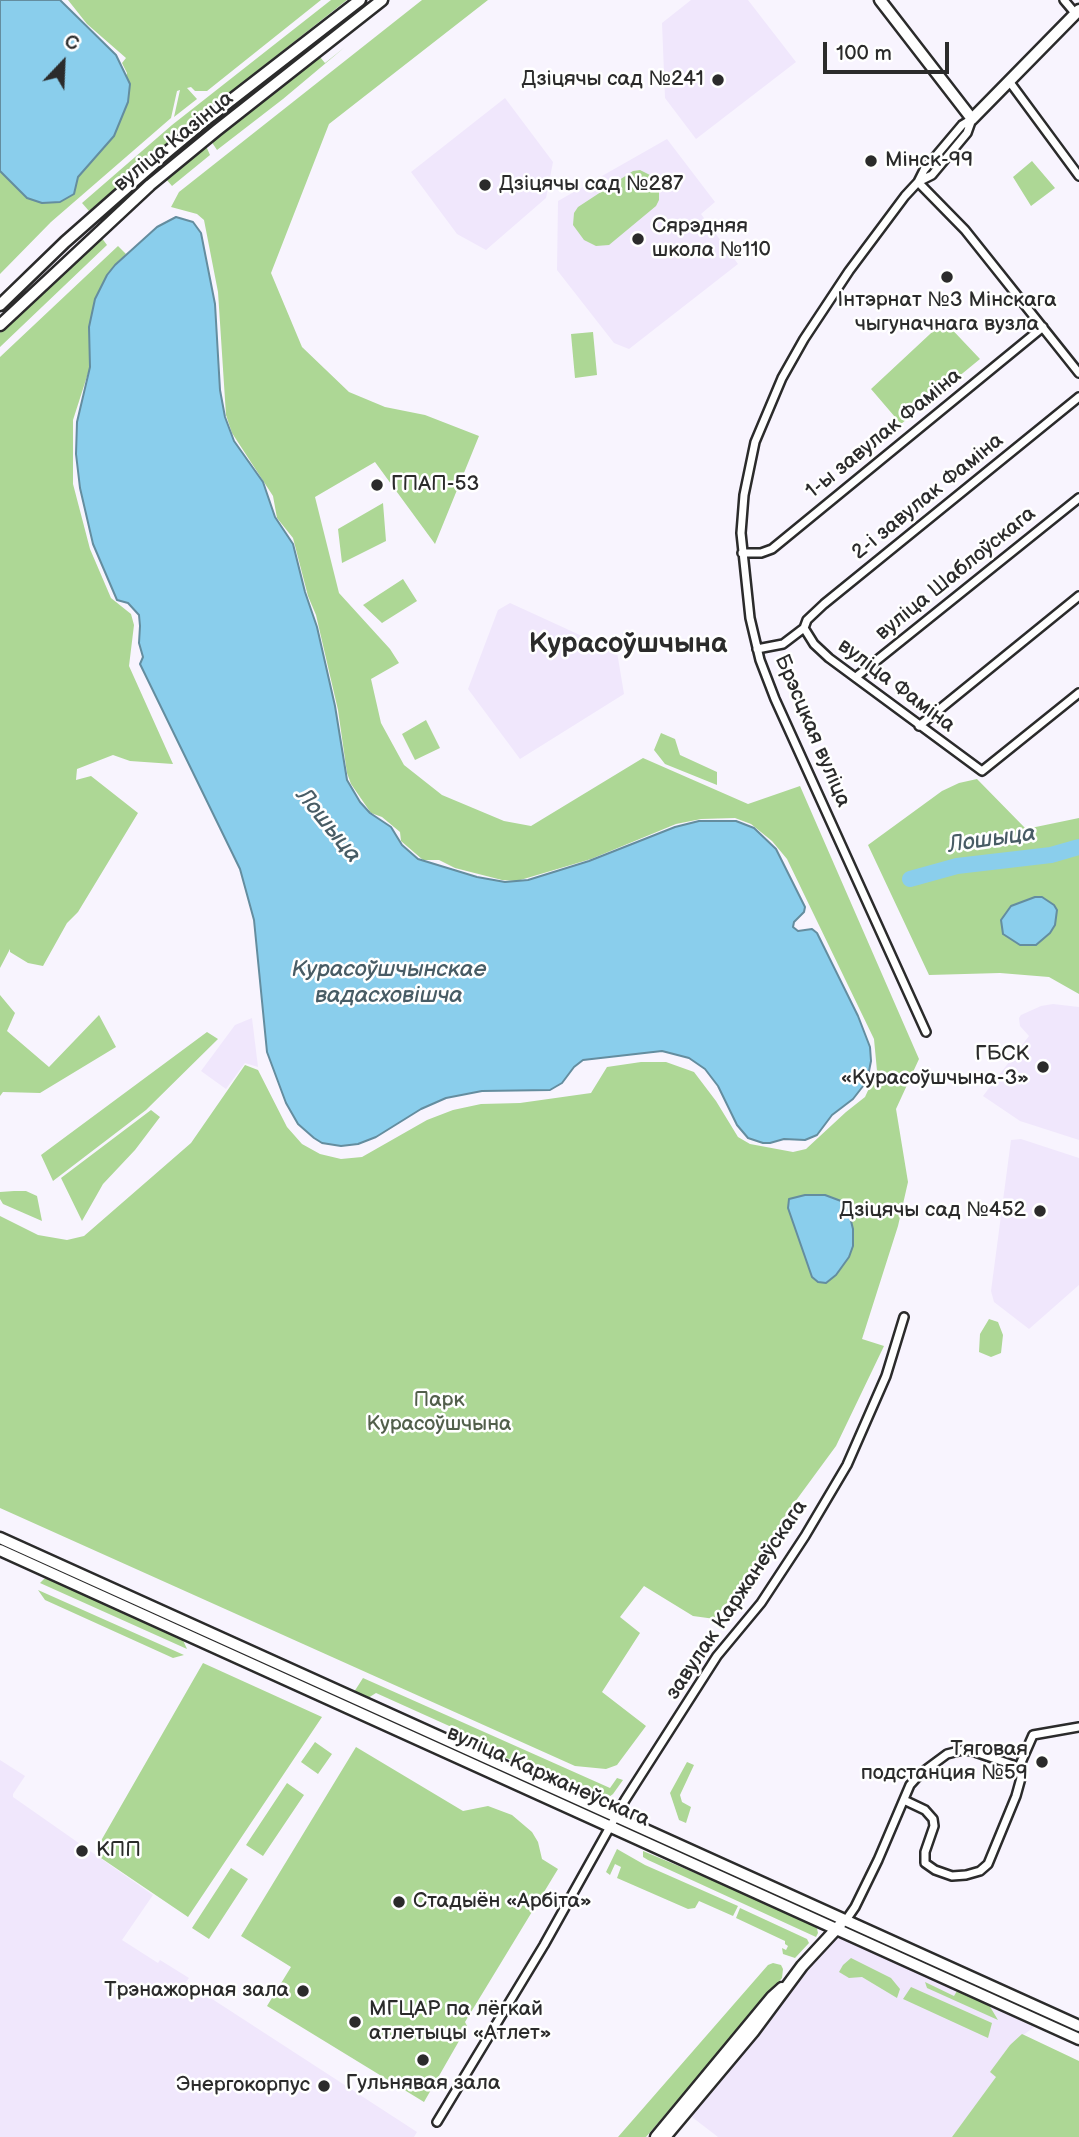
<!DOCTYPE html>
<meta charset="utf-8">
<style>
body{margin:0}
#map{position:relative;width:1079px;height:2137px;overflow:hidden;background:#f8f4fe;font-family:"Balsamiq Sans",sans-serif}
canvas{display:block}
.north{position:absolute;left:28px;top:28px;width:70px;height:70px;-webkit-text-stroke:5px #fff;paint-order:stroke;rotate:23deg;font-size:19px;font-weight:700;line-height:28px;text-align:center;color:#2b2b2b}
.north::after{content:'';display:block;margin:auto;width:24px;height:32px;background:#2b2b2b;clip-path:polygon(50% 0,100% 100%,50% 72%,0 100%)}
.scale{position:absolute;left:823px;top:42px;width:126px;height:32px;box-sizing:border-box;border:4px solid #2b2b2b;border-top:0;padding-left:9px;font-size:21px;line-height:24px;white-space:nowrap;color:#2b2b2b;-webkit-text-stroke:5px #fff;paint-order:stroke}
</style>
<div id="map">
<canvas width="1079" height="2137"></canvas>
<div class="north">С</div>
<div class="scale">100 m</div>
</div>
<script>
const g = document.querySelector('canvas').getContext('2d');
g.lineJoin = 'round';
function fill(path, color) { g.fillStyle = color; g.fill(path, 'evenodd'); }
const shape = rows => new Path2D(rows.map(r => 'M' + r).join(''));
function trace(path, color, width, dash) { g.strokeStyle = color; g.lineWidth = width; g.lineCap = dash ? 'butt' : 'round'; g.setLineDash(dash || []); g.stroke(path); }
function drawText(font, color, halo, rows, align = 'center') {
  g.font = font + ' "Balsamiq Sans",sans-serif'; g.lineWidth = 5; g.setLineDash([]); g.textBaseline = 'middle'; g.strokeStyle = halo; g.fillStyle = color; for (const [text, x, y, turn = 0] of rows) {
    g.save(); g.translate(x, y); g.rotate((+turn || 0) * Math.PI / 180); g.textAlign = isNaN(turn) ? turn : align; if (halo) g.strokeText(text, 0, 0); g.fillText(text, 0, 0); g.restore();
  }
}
fill(shape([
 [691,0,748,0,796,62,696,139,665,98,662,23],
 [505,98,553,162,546,198,486,250,457,234,411,172],
 [667,139,715,202,701,214,738,264,629,349,614,343,557,270,558,201],
 [510,603,617,652,624,694,520,759,468,689,498,610],
 [1053,1004,1079,1007,1079,1140,1020,1121,983,1096,1029,1036,1020,1026,1019,1018,1021,1015,1041,1006],
 [252,1018,258,1067,245,1063,226,1089,201,1071,235,1025],
 [1021,1139,1079,1158,1079,1285,1029,1329,994,1302,991,1291,1011,1140],
 [0,1760,25,1776,13,1794,13,1797,153,1895,122,1940,158,1963,160,1960,189,1978,186,1982,417,2132,414,2137,0,2137],
 [840,1937,1034,2027,1010,2045,991,2072,997,2077,952,2137,718,2137,688,2114,756,2033,826,1944]
]), '#f0e7fc');
fill(shape([
 [68,0,321,0,207,91,195,91,191,87,187,88,197,99,174,117,180,90,177,91,171,118,51,222,0,274,0,171,27,198,42,203,60,202,74,194,78,177,109,142,127,73,122,63,126,58,87,24],
 [331,0,347,0,209,109,89,211,82,203,172,125],
 [422,0,488,0,329,124,271,273,302,347,349,392,385,407,425,415,479,436,435,544,375,462,315,497,339,593,390,649,399,663,371,679,381,723,404,765,442,795,504,821,531,826,643,758,748,804,800,786,919,1059,896,1109,908,1182,898,1226,862,1339,884,1346,836,1446,789,1510,741,1585,715,1619,693,1616,644,1586,620,1617,640,1633,602,1692,646,1726,617,1765,606,1769,575,1766,0,1508,0,1216,38,1235,67,1240,84,1236,191,1143,245,1065,258,1070,287,1127,302,1144,320,1154,341,1159,362,1157,427,1120,453,1110,481,1104,520,1103,591,1093,607,1067,641,1062,666,1062,694,1072,716,1101,738,1137,750,1144,793,1152,806,1149,846,1112,865,1097,877,1071,874,1039,787,859,772,841,751,824,735,818,701,819,676,824,591,859,517,881,502,880,455,868,439,860,423,860,401,841,400,832,382,817,371,813,351,784,347,773,338,710,316,615,308,596,293,538,277,518,273,496,232,433,226,415,218,292,204,220,197,214,171,207,179,192],
 [345,47,283,99,217,150,211,141,320,57,325,63],
 [206,146,210,155,172,186,166,179],
 [1032,161,1055,188,1031,206,1013,177],
 [640,170,650,175,659,189,659,200,656,206,609,245,596,246,584,240,573,225,574,213,578,207,633,171],
 [101,237,107,245,0,347,0,333,25,307],
 [118,246,126,254,107,275,95,299,89,341,90,367,73,420,73,484,90,549,111,598,131,614,134,625,129,666,173,764,130,761,113,755,77,769,76,780,91,776,138,813,78,912,67,923,43,966,28,963,10,952,10,949,0,968,0,357],
 [944,321,980,359,901,424,871,389],
 [593,332,597,375,575,378,571,334],
 [383,503,386,541,342,563,338,529],
 [403,579,417,601,382,623,363,605],
 [426,720,440,748,415,760,402,734],
 [661,733,675,739,680,755,717,772,717,785,665,764,654,750],
 [977,779,1026,829,1079,818,1079,994,1049,977,1000,973,929,975,868,845,942,791,959,783],
 [0,995,15,1013,7,1031,49,1067,99,1015,116,1047,40,1093,3,1092,0,1096],
 [207,1032,218,1039,146,1110,53,1181,41,1155],
 [151,1110,160,1117,135,1150,103,1184,82,1221,61,1178],
 [14,1191,26,1191,37,1196,42,1221,3,1204,0,1199,0,1192],
 [989,1319,998,1322,1003,1335,1001,1353,991,1357,979,1352,980,1334],
 [49,1578,182,1638,187,1649,40,1583,44,1579],
 [38,1590,184,1655,173,1658,45,1600],
 [203,1663,322,1717,188,1917,98,1856,101,1850,98,1846],
 [363,1678,610,1788,617,1778,623,1780,613,1794,609,1797,596,1797,520,1762,489,1753,487,1743,376,1693,368,1698,354,1692],
 [315,1742,332,1754,318,1774,301,1762],
 [356,1747,463,1811,488,1806,512,1815,532,1832,538,1842,542,1859,558,1869,465,2022,467,2026,463,2034,424,2102,267,2006,291,1967,241,1936],
 [687,1762,694,1765,680,1795,682,1802,691,1807,686,1823,679,1820,670,1793],
 [287,1783,304,1795,263,1856,246,1845],
 [617,1849,645,1865,738,1906,733,1916,699,1901,695,1908,688,1909,617,1878,621,1867,615,1864,610,1875,606,1872],
 [643,1851,719,1883,752,1894,816,1924,818,1933,816,1937,648,1860,643,1857],
 [231,1868,248,1879,209,1939,192,1928],
 [740,1908,807,1939,809,1943,795,1958,783,1954,782,1948,786,1950,788,1946,785,1944,785,1941,736,1918],
 [851,1958,891,1978,900,1989,897,1998,862,1977,849,1978,839,1972,843,1965],
 [773,1963,781,1965,783,1969,782,1978,646,2137,618,2137,768,1965],
 [925,1982,954,1996,957,1991,989,2005,998,2020,927,1988],
 [911,1987,992,2023,988,2038,903,1999],
 [1022,2034,1079,2061,1079,2137,952,2137,996,2077,990,2072,1010,2045]
]), '#add795');
const water = shape([
 [0,0,60,0,116,55,130,84,128,102,114,136,78,177,74,194,60,202,42,203,27,198,0,171,0,0],
 [176,217,193,222,201,233,215,304,220,390,225,417,234,441,263,482,275,517,293,544,305,592,317,627,335,706,347,780,360,802,370,813,391,827,402,845,418,859,477,877,505,882,528,880,589,861,675,827,699,821,736,821,754,828,776,849,805,907,804,912,794,922,793,927,798,931,812,929,817,933,858,1016,870,1047,871,1061,867,1081,853,1099,832,1115,817,1135,805,1140,784,1139,770,1143,763,1143,748,1138,737,1125,718,1086,705,1069,689,1058,662,1051,583,1060,574,1067,562,1083,550,1090,482,1091,446,1098,421,1109,376,1137,358,1144,341,1146,322,1143,314,1138,298,1124,286,1103,267,1052,254,920,240,869,140,664,143,657,139,643,140,626,139,615,128,603,117,600,93,544,80,488,76,454,77,422,90,367,89,327,95,299,107,275,115,265,157,227,176,217],
 [1035,897,1042,897,1054,905,1057,910,1055,925,1050,933,1036,945,1020,945,1003,934,1001,920,1011,906,1035,897],
 [805,1195,825,1195,841,1201,848,1209,853,1229,853,1246,849,1257,836,1275,826,1283,818,1282,812,1277,788,1208,789,1199,805,1195]
]);
fill(water, '#8aceec');
trace(water, '#648d9f', 2);
trace(shape([
 [910,879,957,866,1051,855,1079,847]
]), '#8aceec', 16);
const street = shape([
 [1064,0,1075,13],
 [1009,81,1079,176],
 [918,182,965,230,1079,373],
 [918,182,932,175,967,133,972,119],
 [742,553,761,553,772,549,1043,327],
 [804,628,807,620,824,604,1079,397],
 [757,649,783,644,804,628,814,644,829,658,982,771,1079,693],
 [856,677,1079,498],
 [919,726,1079,596],
 [926,1032,775,699,760,660,750,618,741,533,744,495,755,442,782,378,804,339,849,271,905,196,918,182,924,170,962,125,972,119],
 [904,1800,925,1810,933,1819,934,1826,925,1852,925,1863,935,1870,952,1876,966,1875,980,1871,988,1864,1016,1796,1021,1778,1019,1767,1033,1735,1079,1727],
 [846,1920,855,1907,878,1860,910,1785,920,1774,947,1754,963,1750,972,1751,1019,1767],
 [437,2122,544,1945,625,1800,717,1656,761,1603,805,1536,847,1465,886,1376,904,1317]
]);
const secondary = shape([
 [880,0,972,119,1079,10],
 [0,305,65,242,166,153,208,118,360,0],
 [0,325,150,185,217,130,382,0],
 [0,1538,1079,2026],
 [0,1550,1079,2039],
 [656,2137,772,1997,782,1988],
 [665,2137,753,2032,802,1966,840,1925]
]);
trace(street, '#2b2b2b', 12);
trace(secondary, '#2b2b2b', 15);
trace(street, '#fff', 7);
trace(secondary, '#fff', 10);
for (const [x, y, r, color] of [
 [718,80,7,"#2b2b2b"],
 [871,161,7,"#2b2b2b"],
 [485,185,7,"#2b2b2b"],
 [638,239,7,"#2b2b2b"],
 [947,277,7,"#2b2b2b"],
 [377,485,7,"#2b2b2b"],
 [1043,1067,7,"#2b2b2b"],
 [1040,1211,7,"#2b2b2b"],
 [1042,1762,7,"#2b2b2b"],
 [82,1851,7,"#2b2b2b"],
 [399,1902,7,"#2b2b2b"],
 [303,1991,7,"#2b2b2b"],
 [355,2022,7,"#2b2b2b"],
 [423,2060,7,"#2b2b2b"],
 [324,2086,7,"#2b2b2b"]
]) { const dot = new Path2D(); dot.arc(x, y, r, 0, 2 * Math.PI); g.fillStyle = color; g.fill(dot); trace(dot, '#fff', 2.5); }
drawText('21px', '#2b2b2b', '#fff', [
 ["Дзіцячы сад №241",704,80,"right"],
 ["Мінск-99",885,161],
 ["Дзіцячы сад №287",499,185],
 ["Сярэдняя",652,227],
 ["школа №110",652,251],
 ["Інтэрнат №3 Мінскага",947,301,"center"],
 ["чыгуначнага вузла",947,325,"center"],
 ["ГПАП-53",391,485],
 ["ГБСК",1029,1055,"right"],
 ["«Курасоўшчына-3»",1029,1079,"right"],
 ["Дзіцячы сад №452",1026,1211,"right"],
 ["Тяговая",1028,1750,"right"],
 ["подстанция №59",1028,1774,"right"],
 ["КПП",96,1851],
 ["Стадыён «Арбіта»",413,1902],
 ["Трэнажорная зала",289,1991,"right"],
 ["МГЦАР па лёгкай",369,2010],
 ["атлетыцы «Атлет»",369,2034],
 ["Гульнявая зала",423,2084,"center"],
 ["Энергокорпус",310,2086,"right"]
], 'left');
drawText('21px', '#2b2b2b', '#fff', [
 ["вуліца Казінца",174,142,-39],
 ["1-ы завулак Фаміна",884,434,-39],
 ["2-і завулак Фаміна",928,497,-39],
 ["вуліца Шаблоўскага",956,574,-39],
 ["вуліца Фаміна",896,686,37],
 ["Брэсцкая вуліца",812,731,67],
 ["завулак Каржанеўскага",737,1600,-56],
 ["вуліца Каржанеўскага",548,1777,24]
]);
drawText('21px', '#525f4b', '#fff', [
 ["Парк",439,1401],
 ["Курасоўшчына",439,1425]
]);
drawText('italic 23px', '#485c65', '#fff', [
 ["Лошыца",328,826,51],
 ["Лошыца",992,840,-8],
 ["Курасоўшчынскае",389,970],
 ["вадасховішча",389,996]
]);
drawText('bold 28px', '#2b2b2b', '#fff', [
 ["Курасоўшчына",628,645]
]);
</script>
